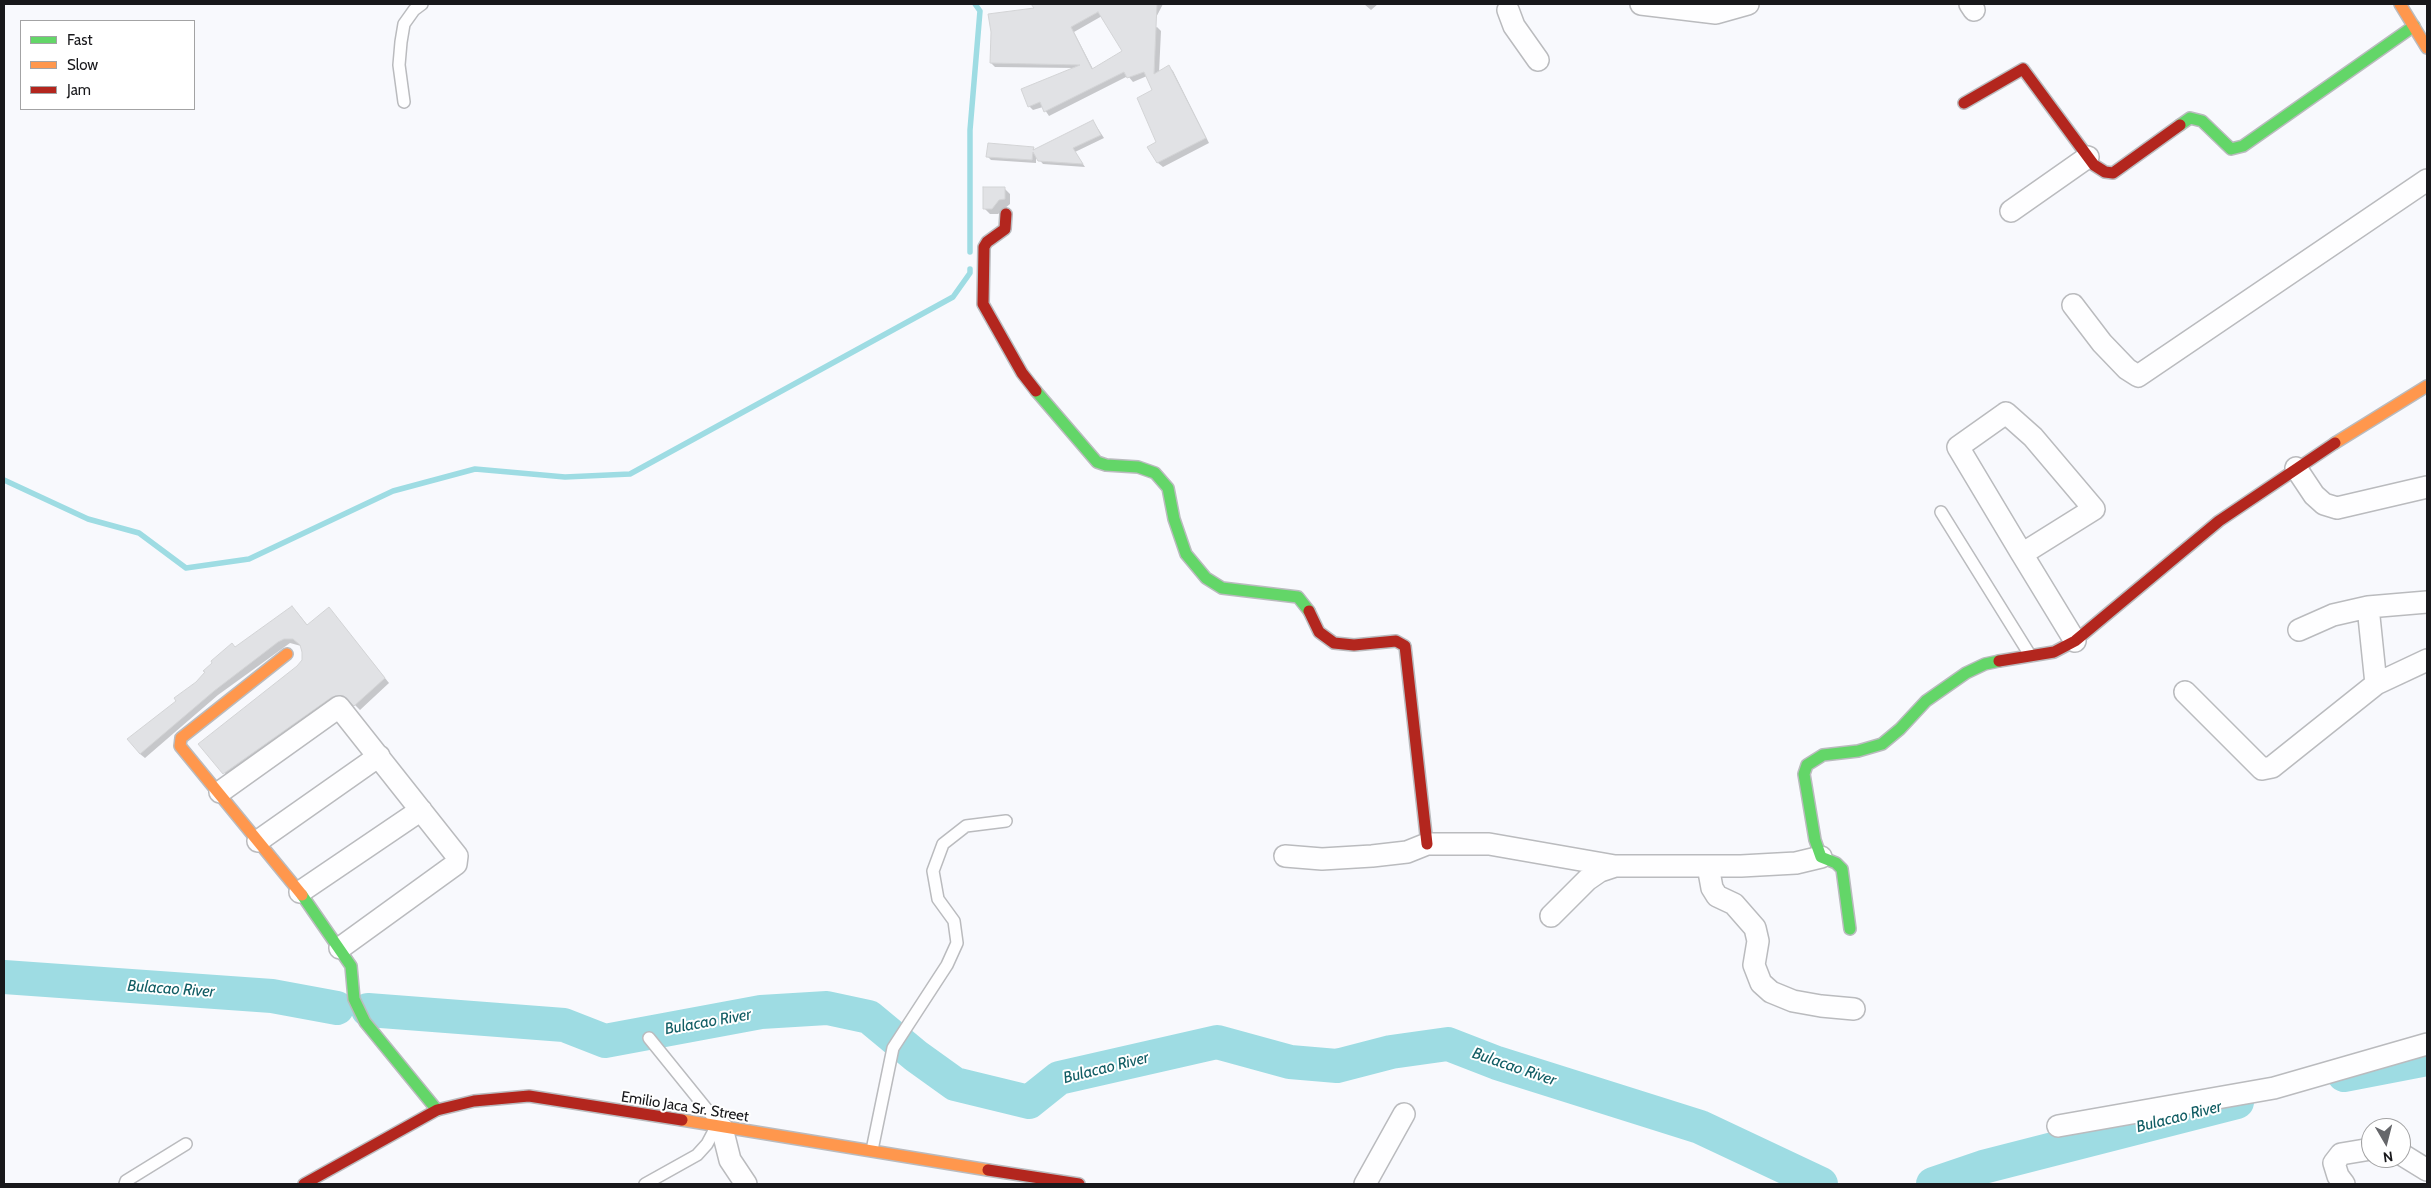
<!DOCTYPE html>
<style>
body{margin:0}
#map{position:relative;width:2431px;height:1188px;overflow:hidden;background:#f8f9fd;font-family:Cabin,sans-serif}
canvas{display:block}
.frame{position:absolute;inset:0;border:5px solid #18181b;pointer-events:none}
.legend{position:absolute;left:20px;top:20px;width:175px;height:90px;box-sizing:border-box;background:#fff;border:1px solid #a3a3a4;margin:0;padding:6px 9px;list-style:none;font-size:15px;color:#18181b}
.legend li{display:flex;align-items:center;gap:10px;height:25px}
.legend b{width:25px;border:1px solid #a3a3a4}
.north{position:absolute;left:2361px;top:1118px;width:50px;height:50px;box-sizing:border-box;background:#fff;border:1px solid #a3a3a4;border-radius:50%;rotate:172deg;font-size:14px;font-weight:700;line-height:20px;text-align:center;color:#18181b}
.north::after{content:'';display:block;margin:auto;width:18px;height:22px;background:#66676a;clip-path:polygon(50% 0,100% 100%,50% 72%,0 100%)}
</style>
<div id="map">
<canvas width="2431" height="1188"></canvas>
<div class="frame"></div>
<ul class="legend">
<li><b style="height:6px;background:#63d668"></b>Fast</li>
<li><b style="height:6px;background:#ff974d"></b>Slow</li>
<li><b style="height:6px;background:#b3261e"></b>Jam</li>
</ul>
<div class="north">N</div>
</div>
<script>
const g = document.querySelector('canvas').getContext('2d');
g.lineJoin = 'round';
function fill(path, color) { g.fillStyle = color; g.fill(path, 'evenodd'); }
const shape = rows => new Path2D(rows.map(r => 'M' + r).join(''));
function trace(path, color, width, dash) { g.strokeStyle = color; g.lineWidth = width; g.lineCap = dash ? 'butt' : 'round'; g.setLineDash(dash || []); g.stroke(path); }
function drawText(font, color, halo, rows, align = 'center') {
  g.font = font + ' Cabin,sans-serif'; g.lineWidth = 4; g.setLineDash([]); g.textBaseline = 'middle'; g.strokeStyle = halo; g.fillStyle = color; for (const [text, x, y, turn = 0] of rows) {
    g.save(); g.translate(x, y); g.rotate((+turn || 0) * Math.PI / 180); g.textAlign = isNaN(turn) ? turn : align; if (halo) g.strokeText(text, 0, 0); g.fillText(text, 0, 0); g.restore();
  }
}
fill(shape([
 [1033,4,1163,4,1149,31,1157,27,1161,31,1159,73,1169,67,1173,71,1209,143,1163,167,1158,163,1149,148,1158,142,1154,91,1147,76,1133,82,1128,76,1049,116,1043,107,1033,110,1029,106,1075,68,995,67,991,63,1036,9],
 [1102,16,1123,52,1093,69,1074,32],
 [1364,4,1378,4,1371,10],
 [1093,121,1104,138,1075,152,1085,167,1043,164,1036,156,1036,163,991,160,987,156,1033,148,1035,150],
 [1004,188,1010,194,1010,204,998,214,990,214,984,208],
 [297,612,308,626,333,613,389,683,360,710,350,700,337,701,229,778,200,744,298,667,303,660,301,646,290,643,218,695,145,758,140,754,129,739,178,701,236,649]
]), '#0003');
trace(shape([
 [970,252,970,130,980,11,975,4],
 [4,480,88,519,139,533,186,568,249,559,393,491,475,469,565,477,630,474,953,297,970,273,970,269]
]), '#9edce3', 5.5);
trace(shape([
 [4,977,272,996,337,1008],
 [368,1010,564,1025,605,1041,761,1012,827,1008,869,1017,916,1056,955,1084,1029,1102,1059,1078,1217,1042,1290,1062,1337,1066,1391,1052,1448,1044,1497,1063,1700,1127,1821,1184],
 [2344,1075,2427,1059],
 [1933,1184,1983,1167,2237,1102]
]), '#9edce3', 34);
const building = shape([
 [1031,4,1157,4,1154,74,1169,65,1206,138,1157,163,1147,147,1156,142,1137,98,1152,90,1144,72,1127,78,1124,72,1044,112,1040,102,1028,107,1021,89,1080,65,990,63,991,32,988,14,1034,8,1031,4],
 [1098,12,1122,51,1092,69,1071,27,1098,12],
 [1093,120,1101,135,1073,148,1083,164,1038,161,1033,152,1032,160,986,157,988,143,1034,147,1033,150,1093,120],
 [983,187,1005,187,1005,199,999,200,992,209,983,209,983,187],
 [292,606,307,625,329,607,385,678,354,706,344,696,332,697,223,774,198,744,297,666,302,660,302,652,300,645,293,639,284,639,278,642,214,691,140,754,127,739,176,701,174,698,196,682,205,672,203,671,212,663,211,661,232,643,235,647,292,606]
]);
fill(building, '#e1e2e5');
trace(building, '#d3d4d6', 1);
const lane = shape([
 [404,102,399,65,401,42,404,24,414,10,422,4],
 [1941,512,2030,655],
 [649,1038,717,1122],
 [872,1150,893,1048,947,965,957,943,954,921,938,899,933,871,943,844,966,826,1006,821],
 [125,1184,126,1181,186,1144],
 [645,1184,697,1155,707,1144,716,1127]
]);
const street = shape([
 [1641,4,1716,13,1748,4],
 [1970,4,1974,10],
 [1508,10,1514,26,1538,60],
 [2011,211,2088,157],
 [2073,305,2102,343,2127,369,2138,376,2427,180],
 [2006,413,2033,437,2094,509,2022,554,1958,447,2006,413],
 [2296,468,2314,495,2324,504,2337,508,2427,487],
 [2022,554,2075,641],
 [2368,607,2376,684],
 [2299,630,2333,615,2368,607,2427,602],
 [2185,692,2262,769,2272,767,2376,684,2427,660],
 [220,792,339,707,457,856,456,864,340,948],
 [258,841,379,756],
 [1285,856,1322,859,1372,856,1407,852,1427,844,1489,844,1615,866,1741,866,1796,863,1821,857],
 [1708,866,1712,888,1717,896,1734,904,1755,928,1758,941,1754,965,1761,983,1771,992,1793,1001,1821,1006,1854,1009],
 [300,892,421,810],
 [1551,916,1587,880,1600,871,1615,866],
 [2058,1126,2274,1088,2427,1044],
 [722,1128,730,1160,746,1184],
 [2401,1154,2427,1170],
 [1365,1184,1404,1114],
 [2344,1184,2338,1176,2334,1163,2341,1154,2371,1149]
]);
const fast = shape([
 [2180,125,2190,118,2202,121,2231,149,2243,146,2414,26],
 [1036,391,1097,462,1106,465,1138,467,1155,473,1168,488,1174,519,1186,554,1206,578,1222,588,1298,597,1309,611],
 [302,895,351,966,354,999,365,1022,437,1110],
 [1850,929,1842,869,1836,863,1821,857,1815,840,1804,774,1807,765,1823,755,1858,751,1882,744,1900,729,1926,701,1966,673,1985,664,1999,661]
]);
const slow = shape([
 [2400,4,2427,48],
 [2335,443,2427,386],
 [287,654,181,738,180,746,302,895],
 [682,1120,988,1170]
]);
const jam = shape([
 [1964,103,2023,69,2094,165,2105,172,2113,173,2180,125],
 [1006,214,1005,229,987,242,984,247,983,304,1022,373,1036,391],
 [1309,611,1319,632,1334,643,1354,645,1396,641,1405,646,1427,844],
 [1999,661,2054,652,2075,641,2219,521,2335,443],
 [988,1170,1079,1184],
 [304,1184,437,1110,474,1101,529,1096,682,1120]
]);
trace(lane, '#babbbe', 14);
trace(street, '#babbbe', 24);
trace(fast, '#babbbe', 14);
trace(slow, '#babbbe', 14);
trace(jam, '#babbbe', 14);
trace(lane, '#fefeff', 11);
trace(street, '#fefeff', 21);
trace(fast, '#63d668', 11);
trace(slow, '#ff974d', 11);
trace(jam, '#b3261e', 11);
drawText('15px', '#18181b', '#fff', [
 ["Emilio Jaca Sr. Street",685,1107,9]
]);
drawText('italic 16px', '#115d64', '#fff', [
 ["Bulacao River",171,989,4],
 ["Bulacao River",708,1022,-10],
 ["Bulacao River",1514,1067,19],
 ["Bulacao River",1106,1068,-14],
 ["Bulacao River",2179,1117,-14]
]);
</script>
